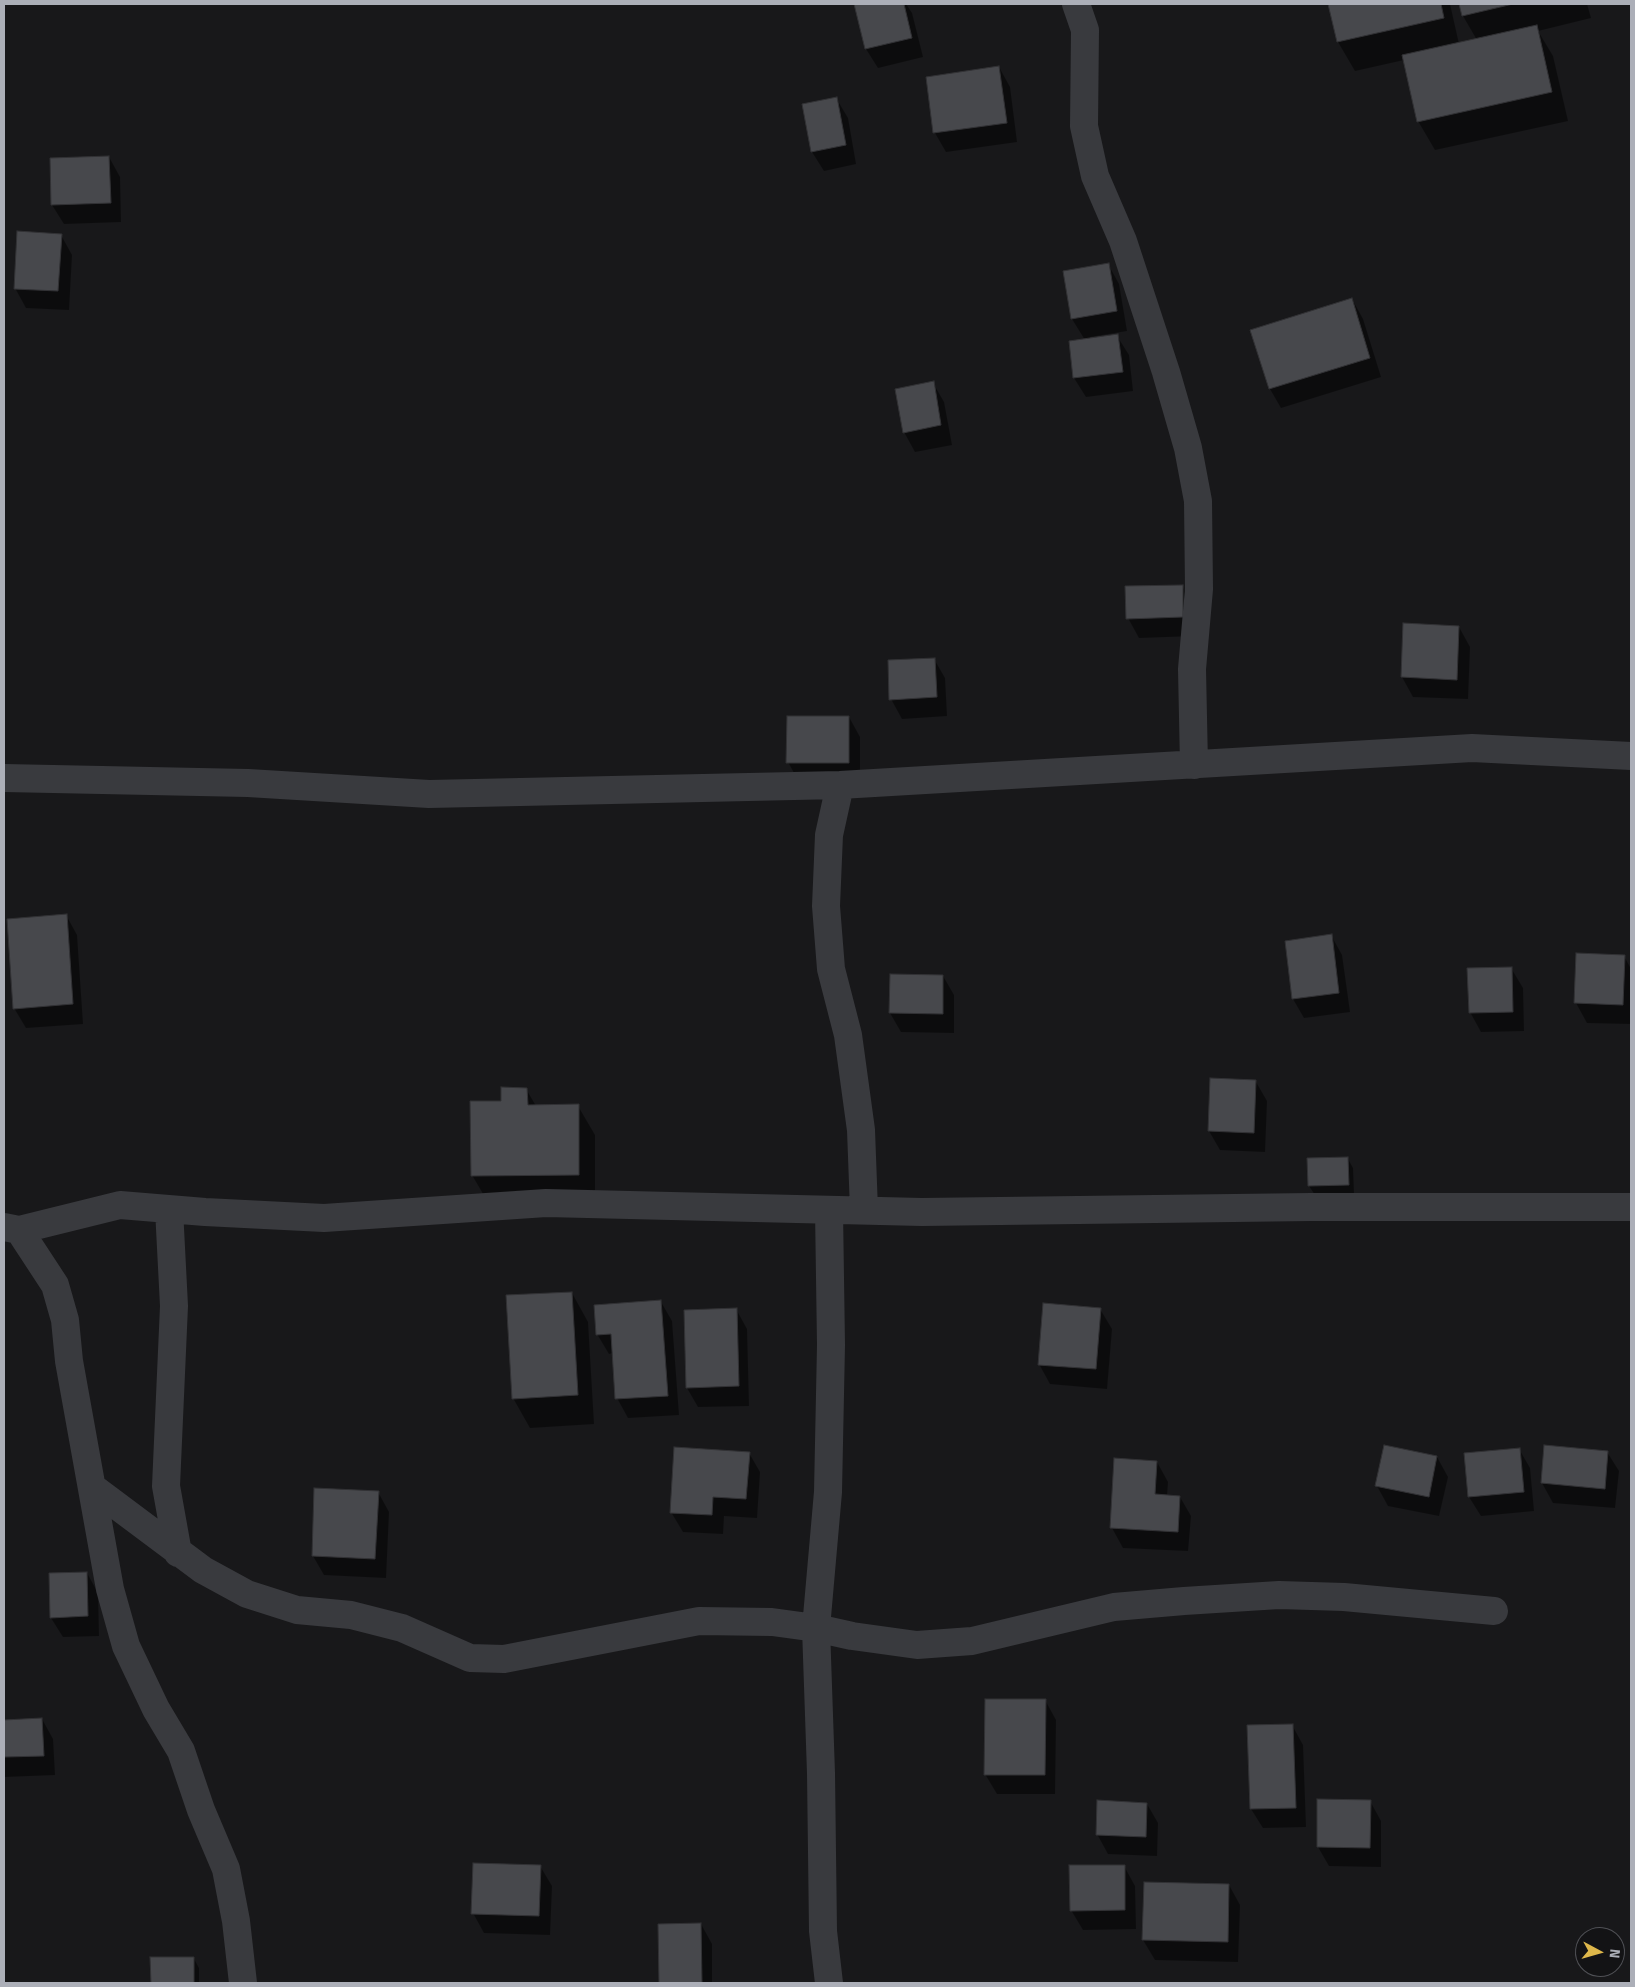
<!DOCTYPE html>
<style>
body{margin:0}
#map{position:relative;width:1635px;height:1987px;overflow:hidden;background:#18181a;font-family:"Fira Sans",sans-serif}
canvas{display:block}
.frame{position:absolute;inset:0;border:5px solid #acafb8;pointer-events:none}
.north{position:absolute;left:1575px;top:1927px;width:50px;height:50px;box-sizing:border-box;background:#131315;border:1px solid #505156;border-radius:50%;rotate:96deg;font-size:14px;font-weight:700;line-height:20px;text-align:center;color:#acafb8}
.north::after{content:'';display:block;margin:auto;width:18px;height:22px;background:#deb74b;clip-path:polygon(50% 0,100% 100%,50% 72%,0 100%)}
</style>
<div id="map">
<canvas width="1635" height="1987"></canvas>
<div class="frame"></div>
<div class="north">N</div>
</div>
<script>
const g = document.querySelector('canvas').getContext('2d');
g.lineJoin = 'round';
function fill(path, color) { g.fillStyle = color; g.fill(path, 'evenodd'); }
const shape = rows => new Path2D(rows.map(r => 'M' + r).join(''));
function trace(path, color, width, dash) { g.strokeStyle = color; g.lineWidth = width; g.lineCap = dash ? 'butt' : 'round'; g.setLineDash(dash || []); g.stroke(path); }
fill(shape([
 [857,4,906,4,912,13,923,57,878,68,866,49],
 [1329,4,1450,4,1459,44,1477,40,1463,16,1460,4,1587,4,1591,18,1538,31,1553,56,1568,121,1435,150,1418,121,1404,60,1355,71,1338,42],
 [999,67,1010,87,1017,142,946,152,935,133,927,78],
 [836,98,848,118,856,164,824,171,812,152],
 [109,157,120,177,121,222,64,224,52,205],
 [61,235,72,255,69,310,26,308,15,288],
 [1108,264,1119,284,1127,331,1090,337,1090,339,1117,336,1129,355,1133,391,1086,397,1074,378,1070,342,1085,340,1072,319],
 [1352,299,1363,319,1381,377,1281,408,1270,389,1252,331],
 [933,383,944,402,952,445,915,452,904,432],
 [1182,586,1193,605,1194,636,1139,638,1128,618],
 [1404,624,1459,627,1470,647,1468,699,1413,697,1402,677],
 [934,659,945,678,947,716,902,719,891,699],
 [849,717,860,737,860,782,799,782,788,762],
 [66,915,77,935,83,1024,26,1028,14,1008],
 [1331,935,1342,955,1350,1012,1304,1018,1293,999],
 [1578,954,1624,956,1631,969,1631,1024,1587,1023,1576,1003],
 [1511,968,1523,988,1524,1031,1481,1032,1470,1012],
 [943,976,954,995,954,1033,901,1032,890,1013],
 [1256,1082,1267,1101,1265,1152,1220,1150,1209,1131],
 [526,1089,536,1106,578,1106,595,1135,595,1204,489,1204,472,1175,502,1102],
 [1348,1159,1353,1168,1354,1194,1315,1195,1309,1186],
 [572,1293,588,1322,594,1424,530,1428,513,1398],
 [661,1302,672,1321,679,1415,628,1418,617,1398,613,1353,609,1354,597,1334],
 [736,1309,747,1329,749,1406,698,1407,687,1388],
 [1100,1309,1112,1329,1107,1389,1050,1384,1039,1364],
 [1545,1446,1607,1452,1619,1471,1615,1508,1553,1503,1542,1483],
 [1519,1449,1530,1468,1534,1511,1481,1516,1469,1497,1466,1454],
 [749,1453,760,1472,757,1518,724,1516,723,1534,683,1532,671,1512],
 [1437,1457,1448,1477,1439,1516,1388,1506,1377,1486],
 [1157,1462,1168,1482,1167,1496,1180,1497,1191,1516,1188,1551,1123,1548,1112,1528],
 [378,1492,389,1512,386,1578,324,1575,313,1556],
 [87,1573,98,1593,99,1636,63,1637,51,1618],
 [1045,1700,1056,1720,1055,1794,997,1794,985,1774],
 [42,1719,53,1739,55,1775,4,1777,4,1721],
 [1292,1725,1303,1745,1306,1827,1263,1828,1251,1809],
 [1370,1801,1381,1821,1381,1867,1329,1866,1318,1847],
 [1147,1804,1158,1823,1157,1856,1108,1854,1097,1834],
 [540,1866,552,1886,550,1935,484,1933,473,1913],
 [1124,1866,1135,1886,1136,1929,1083,1930,1071,1910],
 [1229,1885,1240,1905,1238,1962,1155,1960,1143,1940],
 [701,1924,712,1944,712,1983,660,1983,660,1925],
 [152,1959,194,1959,199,1968,199,1983,152,1983]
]), '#0007');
const building = shape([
 [854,4,904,4,912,38,865,49,854,4],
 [1328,4,1441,4,1444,18,1337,42,1328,4],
 [1459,4,1513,4,1462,16,1459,4],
 [1537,25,1552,92,1417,122,1402,55,1537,25],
 [999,66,1007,123,933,133,926,77,999,66],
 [837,97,846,145,811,152,802,104,837,97],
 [109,156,111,203,51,205,50,158,109,156],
 [17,231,62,234,58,291,14,289,17,231],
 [1109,263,1117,311,1071,319,1063,271,1109,263],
 [1352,298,1370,358,1269,389,1250,330,1352,298],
 [1118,334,1123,372,1073,378,1069,341,1118,334],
 [934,381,941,425,903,433,895,389,934,381],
 [1183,585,1183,617,1126,619,1125,586,1183,585],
 [1403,623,1459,626,1457,680,1401,677,1403,623],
 [935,658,937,697,889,700,888,660,935,658],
 [787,716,849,716,849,763,786,763,787,716],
 [67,914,73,1004,13,1009,7,919,67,914],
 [1332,934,1339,993,1292,999,1285,941,1332,934],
 [1576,953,1625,955,1623,1005,1574,1003,1576,953],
 [1512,967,1513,1012,1469,1013,1467,968,1512,967],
 [890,974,943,975,943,1014,889,1013,890,974],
 [1210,1078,1256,1080,1254,1133,1208,1131,1210,1078],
 [501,1087,527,1088,528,1105,579,1104,579,1175,471,1176,470,1101,501,1101,501,1087],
 [1348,1157,1349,1185,1308,1186,1307,1158,1348,1157],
 [572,1292,578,1395,512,1399,506,1295,572,1292],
 [661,1300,668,1396,615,1399,611,1334,596,1335,594,1305,661,1300],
 [1043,1303,1101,1308,1096,1369,1038,1365,1043,1303],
 [737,1308,739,1386,686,1388,684,1310,737,1308],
 [1384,1445,1437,1456,1429,1497,1375,1486,1384,1445],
 [1544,1445,1608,1451,1605,1489,1541,1483,1544,1445],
 [674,1447,750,1452,746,1499,713,1497,712,1515,670,1513,674,1447],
 [1520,1448,1524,1492,1468,1497,1464,1453,1520,1448],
 [1114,1458,1157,1461,1155,1494,1180,1496,1178,1532,1110,1528,1114,1458],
 [314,1488,379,1491,375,1559,312,1556,314,1488],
 [87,1572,88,1616,50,1618,49,1573,87,1572],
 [985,1699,1046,1699,1045,1775,984,1775,985,1699],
 [42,1718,44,1756,4,1757,4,1720,42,1718],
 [1293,1724,1296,1808,1250,1809,1247,1725,1293,1724],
 [1317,1799,1371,1800,1370,1848,1317,1847,1317,1799],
 [1097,1800,1147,1803,1146,1837,1096,1835,1097,1800],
 [473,1863,541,1865,539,1916,471,1914,473,1863],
 [1069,1865,1125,1865,1125,1910,1070,1911,1069,1865],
 [1144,1882,1229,1884,1228,1942,1142,1940,1144,1882],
 [701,1923,702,1983,659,1983,658,1924,701,1923],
 [150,1957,194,1957,194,1983,151,1983,150,1957]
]);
fill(building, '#47484c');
trace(building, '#323235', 1);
trace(shape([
 [1076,4,1085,30,1084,126,1095,176,1123,241,1166,372,1188,448,1198,501,1199,589,1192,669,1194,765],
 [4,778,248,783,429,794,840,785,1472,748,1631,756],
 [840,785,829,835,826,906,831,969,848,1035,861,1130,864,1210],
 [169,1209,174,1306,166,1486,178,1553],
 [4,1227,19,1230,120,1205,205,1212,324,1218,546,1203,922,1212,1311,1207,1631,1207],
 [19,1230,55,1285,65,1320,69,1361,110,1589,126,1646,156,1709,181,1751,201,1810,226,1869,236,1921,243,1983],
 [92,1487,203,1570,247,1594,297,1610,351,1615,402,1628,470,1658,504,1659,699,1621,772,1622,816,1628,852,1636,917,1645,972,1641,1114,1607,1184,1601,1279,1595,1344,1597,1494,1611],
 [829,1983,823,1931,821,1773,816,1628,828,1492,831,1345,829,1210]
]), '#393a3e', 28);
</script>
